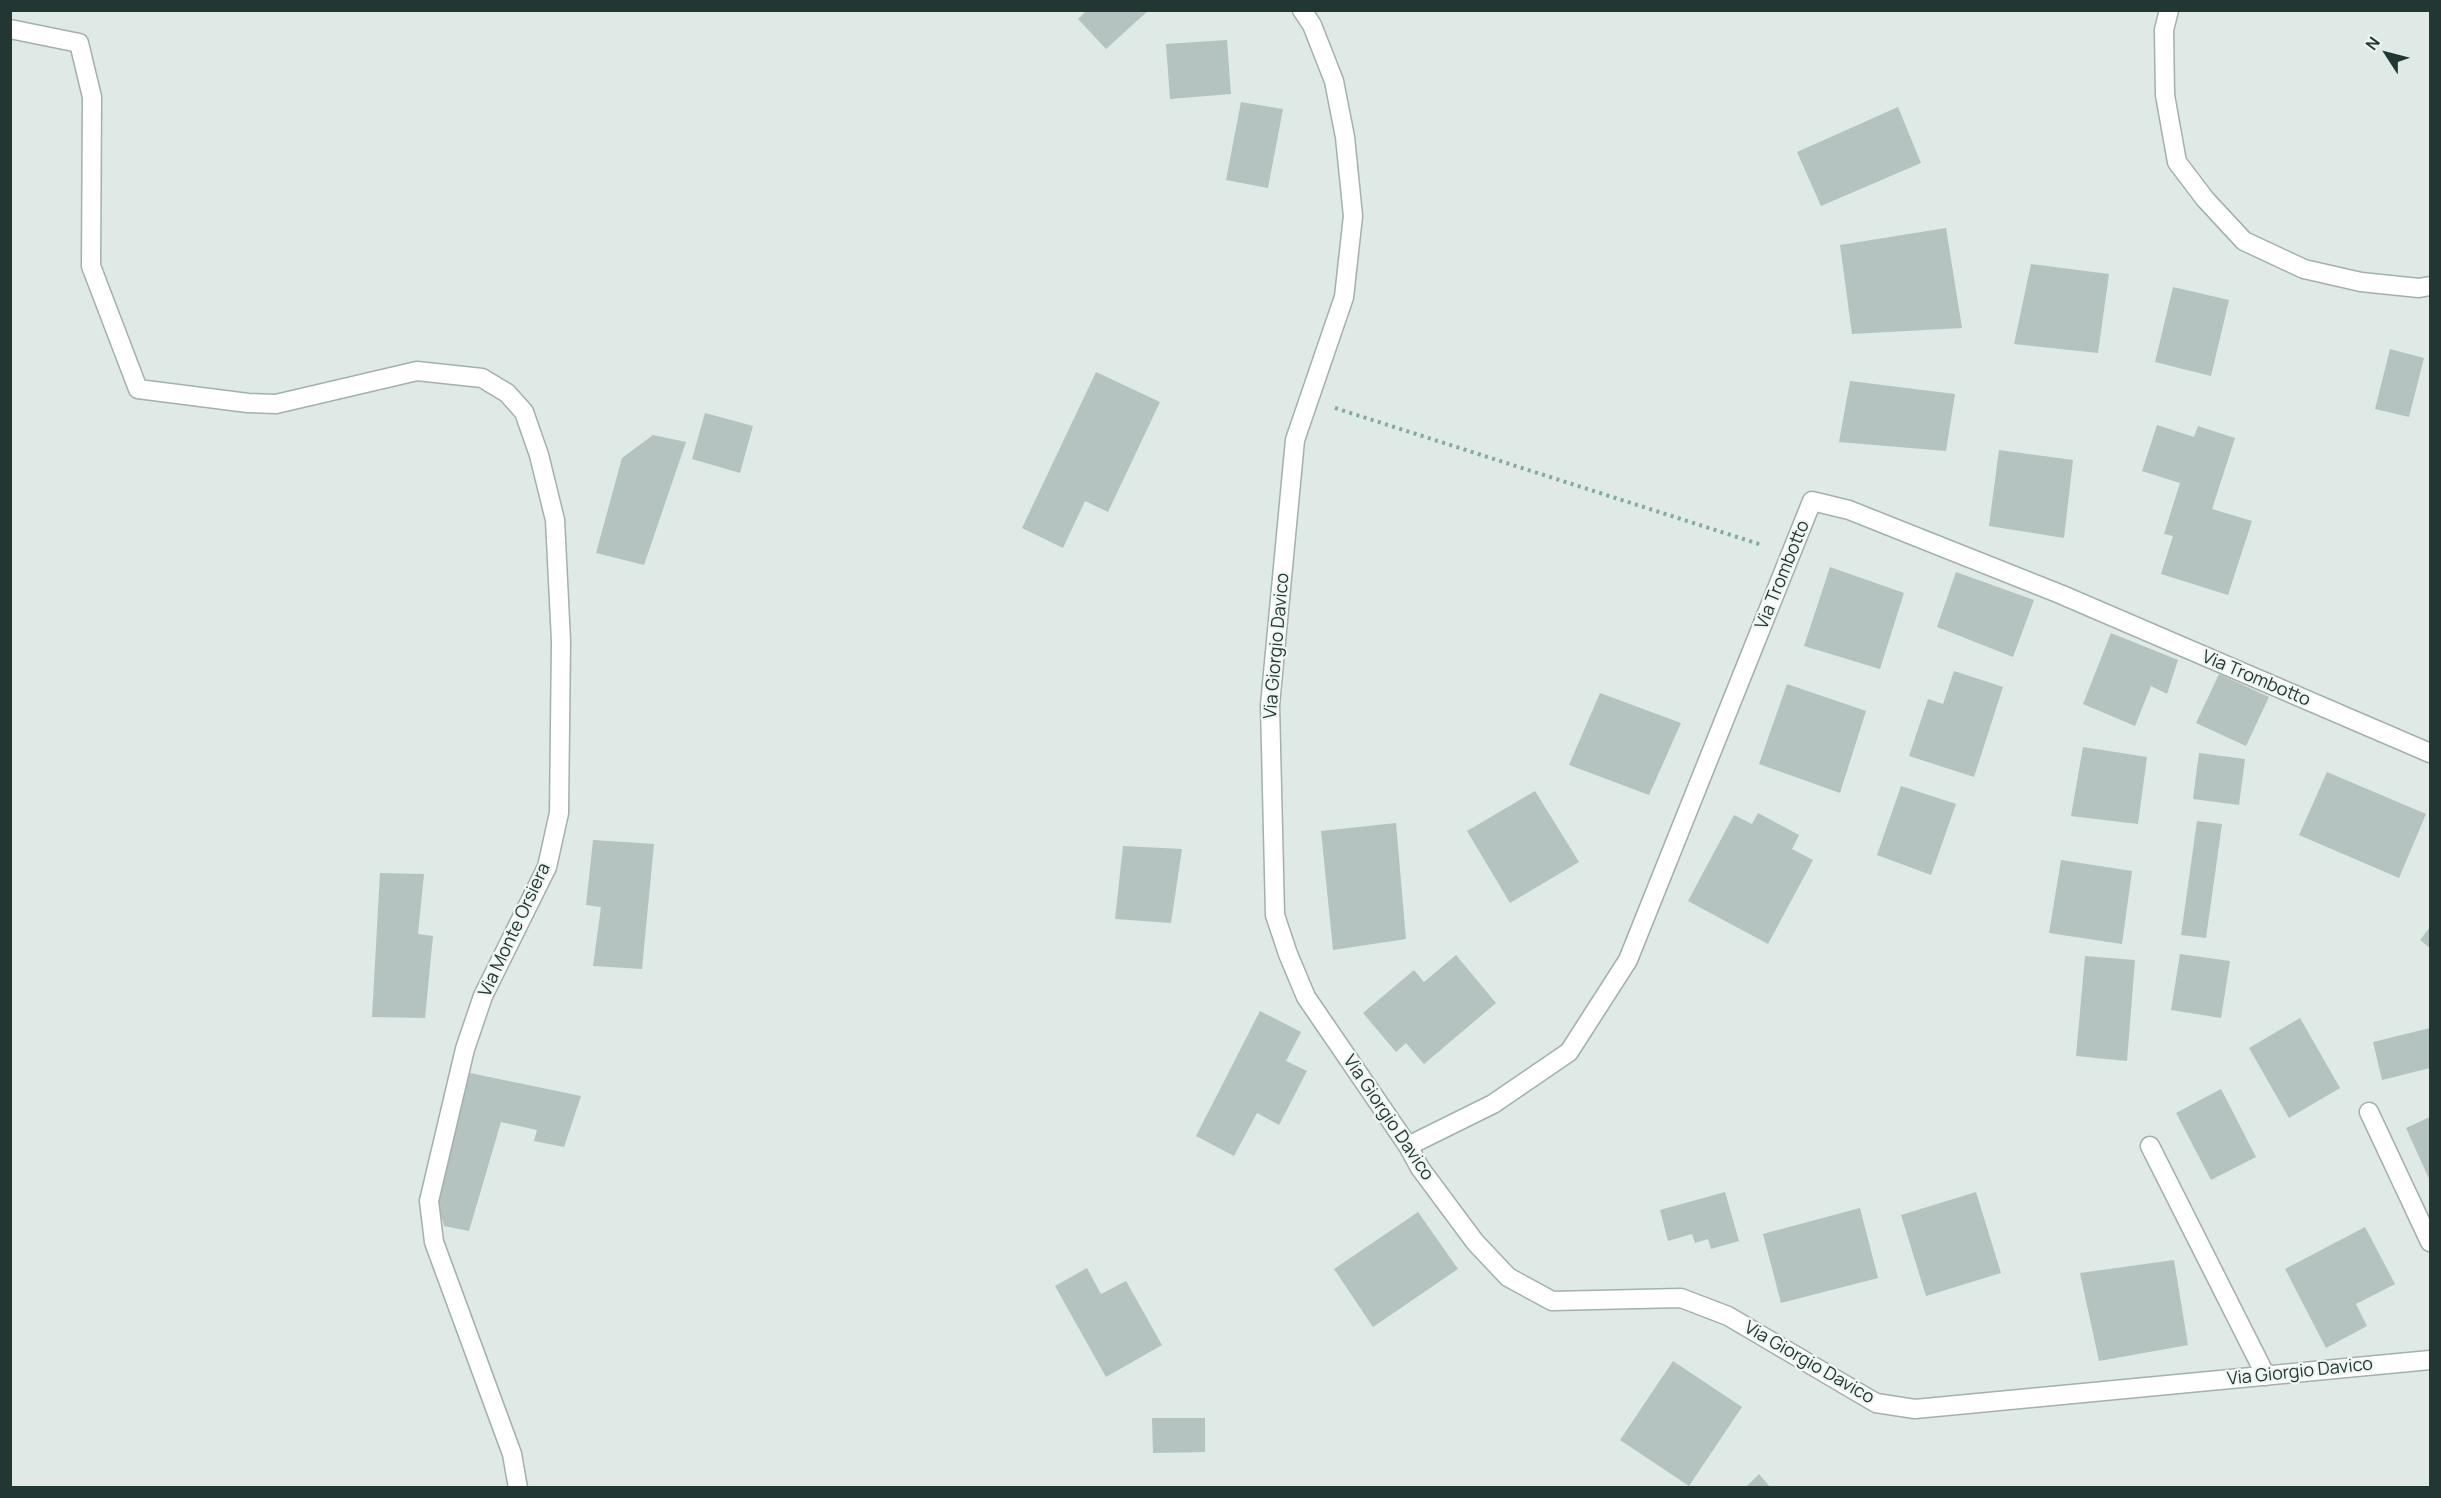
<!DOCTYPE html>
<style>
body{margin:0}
#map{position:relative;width:2441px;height:1498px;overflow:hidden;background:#dfe9e5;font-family:Manrope,sans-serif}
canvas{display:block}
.frame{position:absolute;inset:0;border:12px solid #223734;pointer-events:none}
.north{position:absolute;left:2357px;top:24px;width:60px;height:60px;-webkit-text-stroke:4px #eff6f3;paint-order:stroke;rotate:306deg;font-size:16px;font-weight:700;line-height:24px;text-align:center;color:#223734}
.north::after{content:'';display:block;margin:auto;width:21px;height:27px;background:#223734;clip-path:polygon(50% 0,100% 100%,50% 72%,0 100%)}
</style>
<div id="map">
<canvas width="2441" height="1498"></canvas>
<div class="frame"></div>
<div class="north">N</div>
</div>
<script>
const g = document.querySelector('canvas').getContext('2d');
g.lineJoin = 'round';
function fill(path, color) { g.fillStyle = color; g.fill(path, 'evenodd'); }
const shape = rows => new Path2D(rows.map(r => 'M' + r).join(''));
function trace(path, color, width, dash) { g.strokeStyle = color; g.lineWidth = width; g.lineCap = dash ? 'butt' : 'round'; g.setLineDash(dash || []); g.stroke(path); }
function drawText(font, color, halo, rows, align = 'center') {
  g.font = font + ' Manrope,sans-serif'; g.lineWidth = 4.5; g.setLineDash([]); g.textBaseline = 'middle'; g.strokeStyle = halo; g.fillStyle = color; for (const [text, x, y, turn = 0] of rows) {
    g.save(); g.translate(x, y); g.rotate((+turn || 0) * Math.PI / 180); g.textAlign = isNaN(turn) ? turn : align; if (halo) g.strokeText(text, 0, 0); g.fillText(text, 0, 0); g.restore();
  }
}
fill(shape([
 [1087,10,1149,10,1106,49,1078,19],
 [1227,40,1231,94,1170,99,1166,44],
 [1241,102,1283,109,1268,188,1226,180],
 [1898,107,1921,163,1821,206,1797,152],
 [1946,228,1962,328,1852,334,1840,245],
 [2031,264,2109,274,2098,353,2014,344],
 [2173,287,2229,300,2211,376,2155,362],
 [2390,349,2424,358,2409,417,2375,409],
 [1096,372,1160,402,1108,512,1085,501,1063,548,1022,528],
 [1850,381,1955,394,1946,451,1839,442],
 [705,413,753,426,740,473,692,459],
 [2157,425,2194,437,2198,426,2235,438,2212,509,2252,521,2228,595,2161,574,2173,536,2164,534,2180,483,2142,471],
 [653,435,686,442,644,565,596,553,622,458],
 [1999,450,2073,460,2064,538,1989,526],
 [1830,567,1904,593,1880,669,1804,646],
 [1956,572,2034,600,2013,657,1937,627],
 [2111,633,2178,660,2167,694,2151,686,2135,726,2083,704],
 [1954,671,2003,687,1974,777,1909,756,1928,699,1943,704],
 [2219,674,2269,697,2246,746,2196,723],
 [1787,684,1866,711,1840,793,1759,764],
 [1600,693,1681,723,1649,795,1569,765],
 [2083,747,2147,757,2138,824,2071,816],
 [2199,753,2245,759,2239,805,2193,799],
 [2327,772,2426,814,2399,878,2299,835],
 [1901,786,1956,804,1931,875,1877,855],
 [1535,791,1579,862,1510,903,1467,831],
 [1758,813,1799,835,1792,849,1813,860,1768,944,1688,901,1734,815,1752,824],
 [2197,821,2222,824,2206,938,2181,935],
 [1396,823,1406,939,1333,950,1321,831],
 [593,840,654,844,642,969,593,966,601,907,586,905],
 [1123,846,1182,849,1171,923,1115,919],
 [2061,860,2132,871,2122,944,2049,933],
 [380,873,424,874,418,934,433,936,425,1018,372,1017],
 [2430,927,2430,948,2420,940],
 [2180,954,2230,961,2221,1018,2171,1010],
 [1456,955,1496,1003,1424,1064,1406,1043,1396,1052,1363,1013,1414,970,1424,982],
 [2085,956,2135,960,2127,1061,2076,1056],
 [1260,1011,1301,1032,1286,1061,1307,1071,1279,1125,1257,1113,1234,1156,1196,1136],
 [2300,1018,2340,1088,2289,1118,2249,1048],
 [2430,1028,2430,1068,2382,1080,2373,1042],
 [470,1073,581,1096,564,1147,534,1141,537,1130,501,1122,469,1231,444,1226,437,1201],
 [2221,1089,2256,1157,2211,1180,2176,1113],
 [2430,1117,2430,1181,2406,1128],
 [1725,1192,1739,1241,1711,1249,1708,1239,1695,1243,1692,1234,1668,1241,1660,1210],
 [1976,1192,2001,1273,1926,1296,1901,1215],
 [1860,1208,1878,1278,1781,1303,1763,1234],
 [1418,1212,1458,1269,1373,1327,1334,1269],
 [2365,1227,2395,1284,2356,1304,2367,1326,2326,1348,2285,1269],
 [2174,1260,2188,1345,2099,1361,2080,1273],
 [1087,1268,1101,1294,1126,1281,1162,1345,1106,1377,1055,1286],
 [1673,1361,1742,1407,1689,1486,1620,1440],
 [1152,1418,1205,1418,1205,1452,1153,1453],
 [1759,1474,1771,1488,1745,1488]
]), '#b4c3bf');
const street = shape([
 [1302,10,1312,25,1334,81,1345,137,1353,216,1344,297,1295,440,1270,705,1275,915,1288,954,1306,997,1408,1146,1420,1168,1475,1242,1508,1277,1552,1301,1681,1298,1728,1316,1876,1403,1915,1409,2430,1360],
 [2169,10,2164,30,2165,95,2177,162,2205,199,2244,241,2304,269,2361,282,2419,288,2430,286],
 [10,29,79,43,92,97,91,266,138,389,248,403,276,404,417,371,482,378,507,393,524,412,539,455,555,520,561,641,559,813,547,867,483,996,465,1049,429,1201,434,1242,512,1454,518,1488],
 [2369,1112,2430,1242],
 [1408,1146,1493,1104,1569,1052,1628,960,1812,501,1849,510,2060,594,2430,753],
 [2150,1146,2266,1376]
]);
trace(street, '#a3b0ac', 21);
trace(shape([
 [1335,408,1762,545]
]), '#82a9a2', 4, [3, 4.5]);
trace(street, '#fff', 18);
drawText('18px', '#223734', '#eff6f3', [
 ["Via Trombotto",1783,575,-68],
 ["Via Giorgio Davico",1277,646,-85],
 ["Via Trombotto",2256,679,23],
 ["Via Monte Orsiera",515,930,-65],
 ["Via Giorgio Davico",1388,1118,56],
 ["Via Giorgio Davico",1809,1363,30],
 ["Via Giorgio Davico",2300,1372,-6]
]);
</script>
